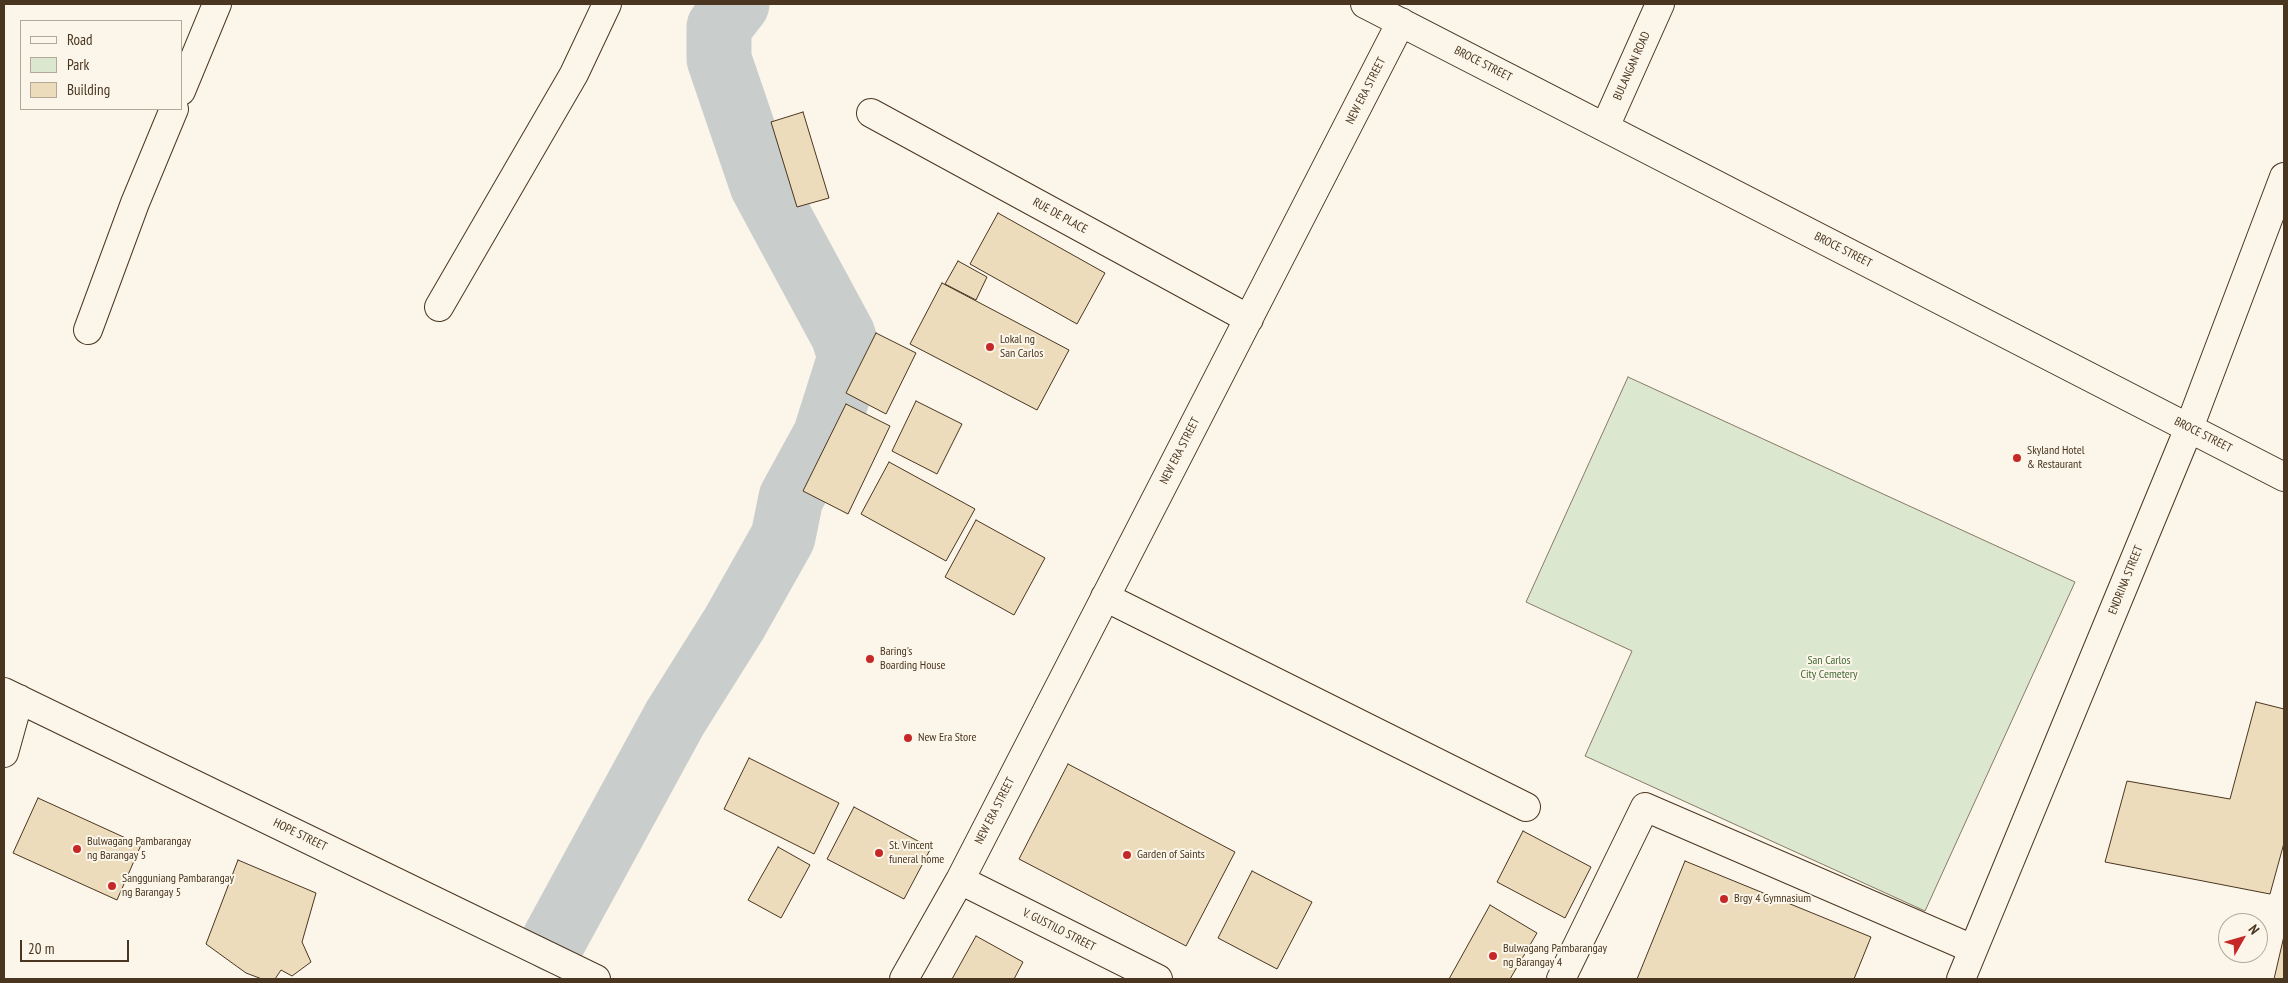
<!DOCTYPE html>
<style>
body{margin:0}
#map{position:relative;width:2288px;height:983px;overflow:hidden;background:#fbf6e9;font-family:"PT Sans Narrow",sans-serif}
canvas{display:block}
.frame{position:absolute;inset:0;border:5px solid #4a3520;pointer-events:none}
.legend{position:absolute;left:20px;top:20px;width:162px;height:90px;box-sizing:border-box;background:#fbf6e9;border:1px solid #b4a999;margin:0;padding:6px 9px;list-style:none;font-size:15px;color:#4a3520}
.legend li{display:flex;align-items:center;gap:10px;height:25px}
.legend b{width:25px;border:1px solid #b4a999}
.north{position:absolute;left:2218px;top:913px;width:50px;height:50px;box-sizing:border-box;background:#fbf6e9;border:1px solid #b4a999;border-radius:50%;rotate:52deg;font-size:14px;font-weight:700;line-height:20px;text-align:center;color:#4a3520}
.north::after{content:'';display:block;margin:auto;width:18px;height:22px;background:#c62828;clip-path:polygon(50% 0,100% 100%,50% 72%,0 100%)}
.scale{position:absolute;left:20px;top:940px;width:109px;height:22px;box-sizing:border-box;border:2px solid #4a3520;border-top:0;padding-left:6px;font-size:15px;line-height:18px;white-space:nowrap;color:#4a3520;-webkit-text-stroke:4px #fbf6e9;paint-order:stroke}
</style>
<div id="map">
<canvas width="2288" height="983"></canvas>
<div class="frame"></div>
<ul class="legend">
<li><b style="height:6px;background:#fbf6e9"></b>Road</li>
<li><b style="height:14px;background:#dce7d0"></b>Park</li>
<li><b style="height:14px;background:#ecdcbc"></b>Building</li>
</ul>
<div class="north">N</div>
<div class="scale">20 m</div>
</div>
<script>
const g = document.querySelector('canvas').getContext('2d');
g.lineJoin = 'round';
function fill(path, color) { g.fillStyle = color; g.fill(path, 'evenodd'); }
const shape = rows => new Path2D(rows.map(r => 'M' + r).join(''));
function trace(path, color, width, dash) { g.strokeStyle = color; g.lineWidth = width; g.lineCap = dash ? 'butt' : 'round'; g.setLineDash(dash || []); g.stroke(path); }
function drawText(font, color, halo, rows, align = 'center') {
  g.font = font + ' "PT Sans Narrow",sans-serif'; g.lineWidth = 4; g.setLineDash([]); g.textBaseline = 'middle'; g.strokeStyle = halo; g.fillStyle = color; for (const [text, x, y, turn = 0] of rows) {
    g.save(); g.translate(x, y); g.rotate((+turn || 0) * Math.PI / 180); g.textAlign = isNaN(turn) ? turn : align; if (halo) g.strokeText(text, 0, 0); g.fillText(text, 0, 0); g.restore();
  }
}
const green = shape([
 [1628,377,2075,582,1925,911,1585,756,1632,651,1526,602,1628,377]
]);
fill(green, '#dce7d0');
trace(green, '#887966', 1);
trace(shape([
 [554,940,675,718,734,624,783,537,791,498,825,436,850,357,843,335,762,185,719,59,719,27,737,4]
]), '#c9cecd', 65);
const building = shape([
 [803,112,829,198,797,207,771,122,803,112],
 [998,213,1105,273,1077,324,970,264,998,213],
 [958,261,987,277,976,300,945,284,958,261],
 [942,283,1069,350,1037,410,910,344,942,283],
 [876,333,916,353,886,414,846,393,876,333],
 [916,401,962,424,937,474,892,451,916,401],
 [846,404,890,426,848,514,803,491,846,404],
 [889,462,975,509,946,561,861,514,889,462],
 [976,520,1045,558,1014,615,945,577,976,520],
 [2256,702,2284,709,2284,843,2270,894,2105,862,2127,781,2230,799,2256,702],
 [749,758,839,803,814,854,724,809,749,758],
 [1068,764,1235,852,1186,946,1019,859,1068,764],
 [38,798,141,845,117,900,13,853,38,798],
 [854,807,931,848,904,899,827,859,854,807],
 [1523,831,1591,867,1565,918,1497,882,1523,831],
 [778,847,810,865,781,918,748,900,778,847],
 [238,860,316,893,302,942,311,962,292,976,281,970,275,979,262,979,246,973,206,944,238,860],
 [1685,861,1871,937,1854,979,1637,979,1685,861],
 [1252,871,1312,902,1277,969,1218,938,1252,871],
 [1490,905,1537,933,1510,979,1449,979,1490,905],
 [976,936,1023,962,1014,979,952,979,976,936],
 [2284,936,2284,979,2274,979,2284,936]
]);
fill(building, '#ecdcbc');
trace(building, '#4a3520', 1);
const minor = shape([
 [1365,4,2284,477],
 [181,91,217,4],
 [871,113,1249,319],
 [1605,127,1660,4],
 [439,307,574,74,607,4],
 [88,330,135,203,174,109],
 [1105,597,1526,807],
 [4,692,596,979],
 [4,753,19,699],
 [960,880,1158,979],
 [904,979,960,880,1401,22],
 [1561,979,1645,807,1973,949],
 [1961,979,2189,428,2284,177]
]);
trace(minor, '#4a3520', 30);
trace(minor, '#fbf6e9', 28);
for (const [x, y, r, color] of [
 [990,347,5,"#c62828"],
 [2017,458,5,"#c62828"],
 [870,659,5,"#c62828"],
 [908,738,5,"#c62828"],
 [77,849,5,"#c62828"],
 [879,853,5,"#c62828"],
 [1127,855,5,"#c62828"],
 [112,886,5,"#c62828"],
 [1724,899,5,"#c62828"],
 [1493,956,5,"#c62828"]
]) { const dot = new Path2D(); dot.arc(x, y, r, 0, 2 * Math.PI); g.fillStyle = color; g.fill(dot); trace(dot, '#fbf6e9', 2); }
drawText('12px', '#4a3520', '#fbf6e9', [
 ["BROCE STREET",1483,64,27],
 ["BULANGAN ROAD",1632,66,-66],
 ["NEW ERA STREET",1366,91,-63],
 ["RUE DE PLACE",1060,216,29],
 ["BROCE STREET",1843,250,27],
 ["BROCE STREET",2203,435,27],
 ["NEW ERA STREET",1180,451,-63],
 ["ENDRINA STREET",2126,580,-68],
 ["NEW ERA STREET",995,811,-63],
 ["HOPE STREET",300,835,26],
 ["V. GUSTILO STREET",1059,930,27]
]);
drawText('12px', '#4a3520', '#fbf6e9', [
 ["Lokal ng",1000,340],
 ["San Carlos",1000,354],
 ["Skyland Hotel",2027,451],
 ["& Restaurant",2027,465],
 ["Baring's",880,652],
 ["Boarding House",880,666],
 ["New Era Store",918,738],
 ["Bulwagang Pambarangay",87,842],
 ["ng Barangay 5",87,856],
 ["St. Vincent",889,846],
 ["funeral home",889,860],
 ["Garden of Saints",1137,855],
 ["Sangguniang Pambarangay",122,879],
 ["ng Barangay 5",122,893],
 ["Brgy 4 Gymnasium",1734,899],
 ["Bulwagang Pambarangay",1503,949],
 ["ng Barangay 4",1503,963]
], 'left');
drawText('12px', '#436837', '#fbf6e9', [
 ["San Carlos",1829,661],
 ["City Cemetery",1829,675]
]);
</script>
